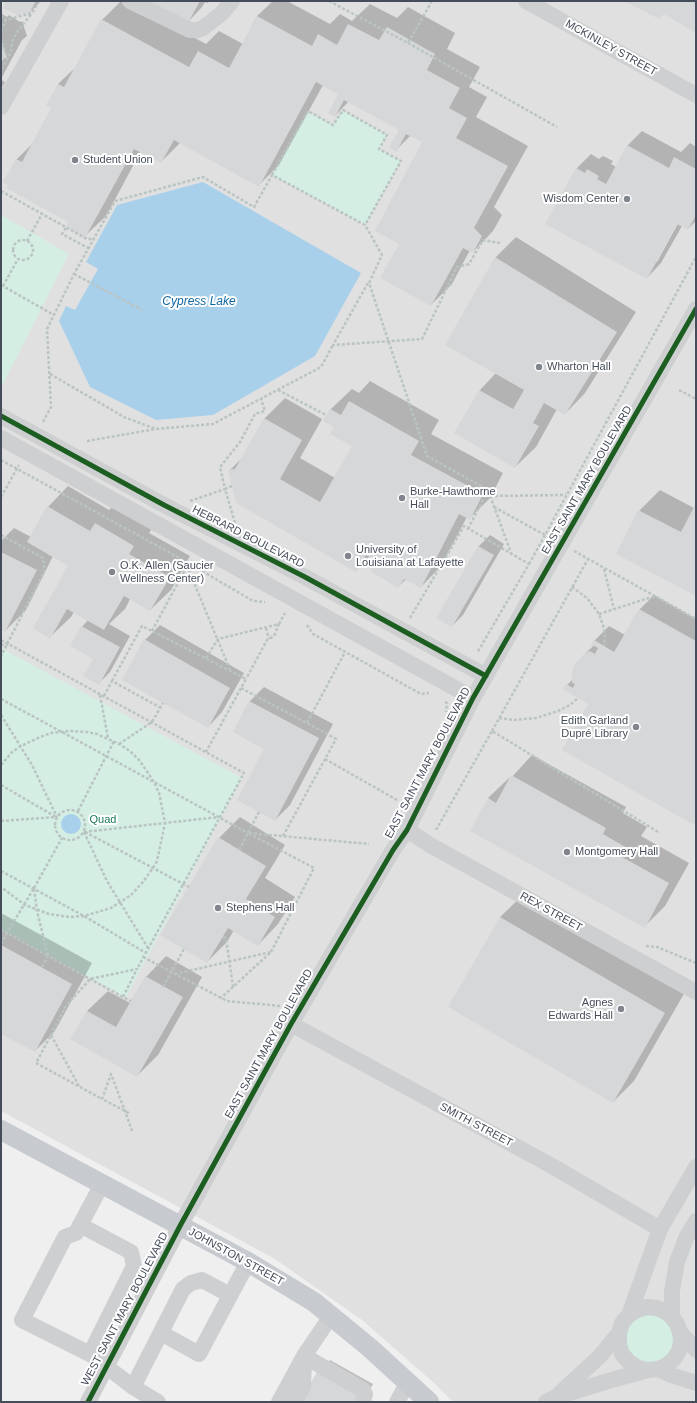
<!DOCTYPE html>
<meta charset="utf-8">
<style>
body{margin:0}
#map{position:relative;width:697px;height:1403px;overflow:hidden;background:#efefef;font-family:Helvetica,sans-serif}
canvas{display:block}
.frame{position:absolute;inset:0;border:2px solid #464d5a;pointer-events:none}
</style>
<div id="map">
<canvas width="697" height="1403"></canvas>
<div class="frame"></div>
</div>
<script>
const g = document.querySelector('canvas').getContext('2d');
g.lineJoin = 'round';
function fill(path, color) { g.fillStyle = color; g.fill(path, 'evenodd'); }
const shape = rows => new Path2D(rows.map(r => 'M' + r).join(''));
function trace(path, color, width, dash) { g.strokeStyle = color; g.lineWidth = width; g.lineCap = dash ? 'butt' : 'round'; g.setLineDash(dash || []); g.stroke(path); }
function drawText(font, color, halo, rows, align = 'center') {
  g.font = font + ' Helvetica,sans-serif'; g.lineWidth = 4; g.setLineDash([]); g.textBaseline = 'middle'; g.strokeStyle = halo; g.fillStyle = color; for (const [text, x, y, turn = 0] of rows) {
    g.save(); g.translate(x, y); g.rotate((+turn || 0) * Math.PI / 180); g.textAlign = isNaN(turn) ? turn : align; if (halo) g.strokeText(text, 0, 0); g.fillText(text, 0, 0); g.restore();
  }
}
fill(shape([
 [1,1,696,1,696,1402,453,1402,434,1383,362,1320,275,1259,1,1111]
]), '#e1e0e0');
fill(shape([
 [343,110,387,135,380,149,401,161,365,225,272,175,308,111,332,125],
 [1,215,69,254,1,388],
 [1,648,242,778,126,997,1,929],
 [645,1313,661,1316,672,1327,675,1343,666,1358,650,1364,633,1358,625,1344,626,1328,631,1321]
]), '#d4eee3');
fill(shape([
 [203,182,361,273,315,356,213,415,156,420,90,387,59,321,66,306,75,310,98,269,86,262,117,205],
 '61 824a10 10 0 1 1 20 0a10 10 0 1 1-20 0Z'
]), '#a9d0eb');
fill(shape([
 [1,1,41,1,31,11,7,4],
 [121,1,126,1,206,44,219,31,243,44,257,16,273,1,287,1,330,24,340,14,352,21,370,4,397,18,408,7,455,33,447,49,480,67,469,87,487,97,476,117,528,146,494,207,502,215,493,231,473,252,470,250,452,284,431,305,400,244,423,142,411,135,396,150,400,129,349,101,335,116,339,93,323,85,279,165,259,185,181,142,161,162,141,151,106,216,85,236,69,222,5,182,17,159,34,142,53,108,58,84,77,66,102,20],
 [150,1,210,1,207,3,205,2,202,7,188,22],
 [1,13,7,17,9,15,20,22,22,21,27,36,22,40,1,79],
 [1,80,5,82,1,89],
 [642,131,681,152,690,143,696,147,696,221,688,229,682,226,661,263,647,278,576,169,591,154,599,159,603,156,613,161,611,164,616,167,628,145],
 [678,219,680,220,657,262,655,262],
 [516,237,636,312,585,393,565,414,557,409,536,447,515,467,480,390,496,373,495,258],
 [370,381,439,420,431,434,503,473,490,498,469,519,467,517,441,566,421,587,406,579,398,587,377,560,370,556,356,571,229,471,243,457,264,419,285,398,322,419,300,458,335,478,353,446,335,427,324,421,331,409,352,389,359,393],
 [68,486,109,510,116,503,154,525,149,533,190,556,171,590,150,610,130,599,125,609,109,624,130,636,110,672,99,683,94,658,72,646,82,627,88,620,74,612,71,617,50,637,69,566,53,556,26,610,5,631,1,629,1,541,14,528,31,537,48,507],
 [660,490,694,508,696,505,696,595,639,511],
 [490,535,504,544,463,615,452,626,437,618,479,546],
 [654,595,696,619,696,821,694,823,589,704,567,685,573,679,584,655,595,644,594,641,609,626,625,635,640,609],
 [160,625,244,673,222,712,208,727,145,640],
 [264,687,333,724,290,805,275,820,265,749,234,732,250,701],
 [532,755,626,807,623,813,647,827,641,836,689,863,665,906,645,926,488,798,509,778,510,779],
 [240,817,285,845,265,878,295,897,278,924,258,945,234,930,227,942,207,962,219,838],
 [521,897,685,992,634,1081,613,1102,500,917],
 [1,913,92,963,55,1031,35,1051,1,1033],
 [166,956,202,977,158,1055,137,1076,87,1011,108,991,130,1003,146,977],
 [330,1360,373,1384,363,1402,319,1371]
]), '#0003');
fill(shape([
 [1,1,36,1,31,10,32,12,16,16,15,14,3,8,5,4],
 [148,1,200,1,188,23],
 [624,1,696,1,696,33,664,14,659,19],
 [257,16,312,46,318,34,337,45,348,24,379,40,387,27,435,54,427,70,460,88,449,108,467,118,456,138,508,166,474,228,482,236,473,253,463,248,431,306,380,278,399,244,375,231,422,142,406,134,396,152,389,147,399,130,344,100,335,117,328,113,338,94,316,82,259,187,174,140,161,163,134,149,85,238,66,227,68,222,6,188,8,185,3,182,16,159,22,162,51,108,46,105,58,84,64,87,101,19,189,67,198,51,229,68],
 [1,41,7,58,4,58,1,64],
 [627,145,669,168,674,157,696,169,696,215,688,230,677,224,647,279,545,224,576,168,585,173,587,169,599,176,597,179,606,184],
 [495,257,617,332,565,415,544,403,533,423,539,426,515,468,454,433,479,390,513,409,524,390,445,345],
 [349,401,419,441,411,455,483,494,470,520,459,514,421,588,404,579,398,588,370,571,376,561,366,555,356,572,236,503,228,470,235,469,264,418,302,440,280,479,320,502,352,446,330,434,334,427,323,421,330,409,341,415],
 [696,503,696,596,616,554,638,510,681,532],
 [47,506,90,531,95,523,134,546,129,554,170,577,150,611,124,596,104,630,67,609,50,639,33,628,68,566,27,542],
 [478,546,494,555,452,627,436,618],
 [1,552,37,570,5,632,1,630],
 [639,609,696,641,696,820,694,825,562,750,588,704,563,689,566,684,573,688,575,684,572,683,572,674,574,665,584,654,590,651,595,654,598,648,591,644,594,640,614,652],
 [81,626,120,647,99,685,83,676,93,659,70,646],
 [144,639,230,688,208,728,122,680],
 [249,701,319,738,275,821,237,800,264,749,233,732],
 [511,775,606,828,603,834,627,848,622,857,669,883,645,928,470,831,488,798,496,803],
 [218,837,266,866,246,899,275,917,258,946,228,928,207,963,160,935],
 [500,917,665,1013,613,1103,448,1007],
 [1,945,72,984,35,1052,1,1034],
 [145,976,183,997,137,1077,70,1039,87,1011,116,1027],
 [318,1370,363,1395,359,1402,300,1402]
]), '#d6d7d9');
trace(shape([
 [329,1,408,43,432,1],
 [1,15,6,20,32,13,39,1],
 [1,31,6,20],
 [1,38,7,57],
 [408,43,557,127],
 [1,69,10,54,13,40,17,32,32,13],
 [272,175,308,111,333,125,343,110,387,135,379,149,401,161,365,225],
 [1,191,87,239,94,239],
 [66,228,62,234,88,248],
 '13 250a10 10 0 1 1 20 0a10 10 0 1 1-20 0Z',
 [27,241,42,214],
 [74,274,142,310],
 [368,283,333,345,422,339,457,267,469,264,483,240,500,243],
 [1,285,54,315],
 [3,286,18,259],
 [50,374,124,417,156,429,213,424,321,367,333,345],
 [278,390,326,415],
 [679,390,696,399],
 [43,422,51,407,47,329,74,274,115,201,203,177,254,207,272,175,365,225,382,255,369,283,427,456,488,490],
 [87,441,156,429],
 [1,460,185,561,231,672],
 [232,486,225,489,235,523],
 [490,496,566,495],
 [1,497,19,465],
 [190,501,225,489,220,467,240,442,255,414,265,411,261,399],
 [494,507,545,535,696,257],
 [468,529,488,490,511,553],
 [1,535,43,558,45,570,1,656],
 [574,551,696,619],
 [185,561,253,601,265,602],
 [529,564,545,535],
 [604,569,614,609],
 [572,587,587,598,599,614,604,628,605,637,604,646],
 [599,614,655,596],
 [410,618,464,526,529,564,477,653],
 [279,624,285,613],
 [307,625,313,634,421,694,429,693],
 [266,628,269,639],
 [152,631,187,566],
 [1,640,244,773,137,969],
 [1,645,8,644],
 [206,658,218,639,279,624,274,636,267,640,246,679],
 [112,681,142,626,246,679,206,752],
 [241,688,307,723,345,652],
 [100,695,108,738],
 [104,696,112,681,161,708],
 [1,699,248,833],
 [445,702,447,703,446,712],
 [1,715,32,765,57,817],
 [499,718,514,720,536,718,558,711,570,705,578,698],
 [492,731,588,559],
 [119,744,152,722,163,703],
 [325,759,397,800],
 [1,765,12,752,21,746,40,737,51,733,69,731,87,732,97,734,119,744,130,751,140,761,154,782,159,793,165,823,157,861,153,868,143,882,131,895,111,908,84,916,70,917,49,914,25,905,1,887],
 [1,785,56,817],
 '55 825a15 15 0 1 1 30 0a15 15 0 1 1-30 0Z',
 [78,811,114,741],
 [1,821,56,817],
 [436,830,492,731,660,833],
 [84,832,219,817],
 [84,832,107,881,148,948],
 [85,832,189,887],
 [283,836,336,739,307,723],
 [239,850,259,812],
 [1,871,84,916,146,953],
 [34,888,62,838],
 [1,930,7,933,34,888,37,911,48,956],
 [223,937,226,938,233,987],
 [1,944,7,933,48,956],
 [646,946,657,947,696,963],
 [271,952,314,868,248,833,369,844],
 [143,957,227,1001,280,1006],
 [42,967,48,956,123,997],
 [175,974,271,952,221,998],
 [163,987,184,949],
 [51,1035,66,1006,90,979,137,969,123,997,131,1001],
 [79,1086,51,1035,36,1063,102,1099],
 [129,1113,125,1111,102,1099,111,1074,125,1111,132,1131]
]), '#b9c4c3', 2.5, [3, 2]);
trace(shape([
 [130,1,190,30,198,30,203,28,221,14,232,1],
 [526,1,696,95],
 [1,107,61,1],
 [1,416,164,505,305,577,486,676],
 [1,438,473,698],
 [407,830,430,845,696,992],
 [291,1024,552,1166,660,1229],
 [102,1184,76,1233,65,1237,22,1320,90,1354,133,1387,183,1289,191,1283,202,1280,230,1295],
 [80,1225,131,1252,134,1266,90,1354],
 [629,1315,660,1229,696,1167],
 [672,1317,672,1291,677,1262,686,1238,696,1221],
 [680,1332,681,1341,679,1351,674,1359,667,1365,658,1369,648,1370,638,1368,629,1362,622,1354,619,1344,619,1333,622,1323,629,1315,637,1310,647,1307,657,1308,666,1312,672,1317,677,1324,680,1332,696,1350],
 [161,1333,199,1354,248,1262],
 [304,1356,363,1390,365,1394,363,1402],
 [658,1369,671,1375,696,1383],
 [133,1387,158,1402],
 [559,1394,600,1356,619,1333],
 [88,1402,180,1226,291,1024,393,850,407,830,473,698,696,309],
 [279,1402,304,1356,331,1316],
 [294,1402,303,1387,304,1360],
 [397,1402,408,1382],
 [546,1402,554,1398,608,1381,648,1370]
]), '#cdcfd1', 16);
trace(shape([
 [1,1130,248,1262,314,1302,370,1348,429,1402]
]), '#c7cacf', 20);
trace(shape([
 [1,416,164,505,305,577,486,676],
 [88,1402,180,1226,291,1024,393,850,407,830,473,698,696,309]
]), '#1b5e20', 5);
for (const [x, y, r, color] of [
 [75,160,4,"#81868e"],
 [627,199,4,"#81868e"],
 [539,367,4,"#81868e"],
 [402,498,4,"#81868e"],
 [348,556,4,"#81868e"],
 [112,572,4,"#81868e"],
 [636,727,4,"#81868e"],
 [567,852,4,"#81868e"],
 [218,908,4,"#81868e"],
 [621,1009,4,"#81868e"]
]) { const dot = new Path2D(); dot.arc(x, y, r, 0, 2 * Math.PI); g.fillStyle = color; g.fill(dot); trace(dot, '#fff', 1.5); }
drawText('11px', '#464d5a', '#fff', [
 ["MCKINLEY STREET",611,48,29],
 ["EAST SAINT MARY BOULEVARD",587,480,-60],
 ["HEBRARD BOULEVARD",248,537,27],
 ["EAST SAINT MARY BOULEVARD",428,763,-62],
 ["REX STREET",551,912,29],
 ["EAST SAINT MARY BOULEVARD",269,1044,-61],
 ["SMITH STREET",476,1125,28],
 ["JOHNSTON STREET",236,1257,29],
 ["WEST SAINT MARY BOULEVARD",125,1309,-62]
]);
drawText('11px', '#464d5a', '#fff', [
 ["Student Union",83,160],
 ["Wisdom Center",619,199,"right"],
 ["Wharton Hall",547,367],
 ["Burke-Hawthorne",410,492],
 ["Hall",410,505],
 ["University of",356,550],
 ["Louisiana at Lafayette",356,563],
 ["O.K. Allen (Saucier",120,566],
 ["Wellness Center)",120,579],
 ["Edith Garland",628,721,"right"],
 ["Dupré Library",628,734,"right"],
 ["Montgomery Hall",575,852],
 ["Stephens Hall",226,908],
 ["Agnes",613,1003,"right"],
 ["Edwards Hall",613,1016,"right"]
], 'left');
drawText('11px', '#1a795c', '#fff', [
 ["Quad",103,820]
]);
drawText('italic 12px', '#1168a3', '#fff', [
 ["Cypress Lake",199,302]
]);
</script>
